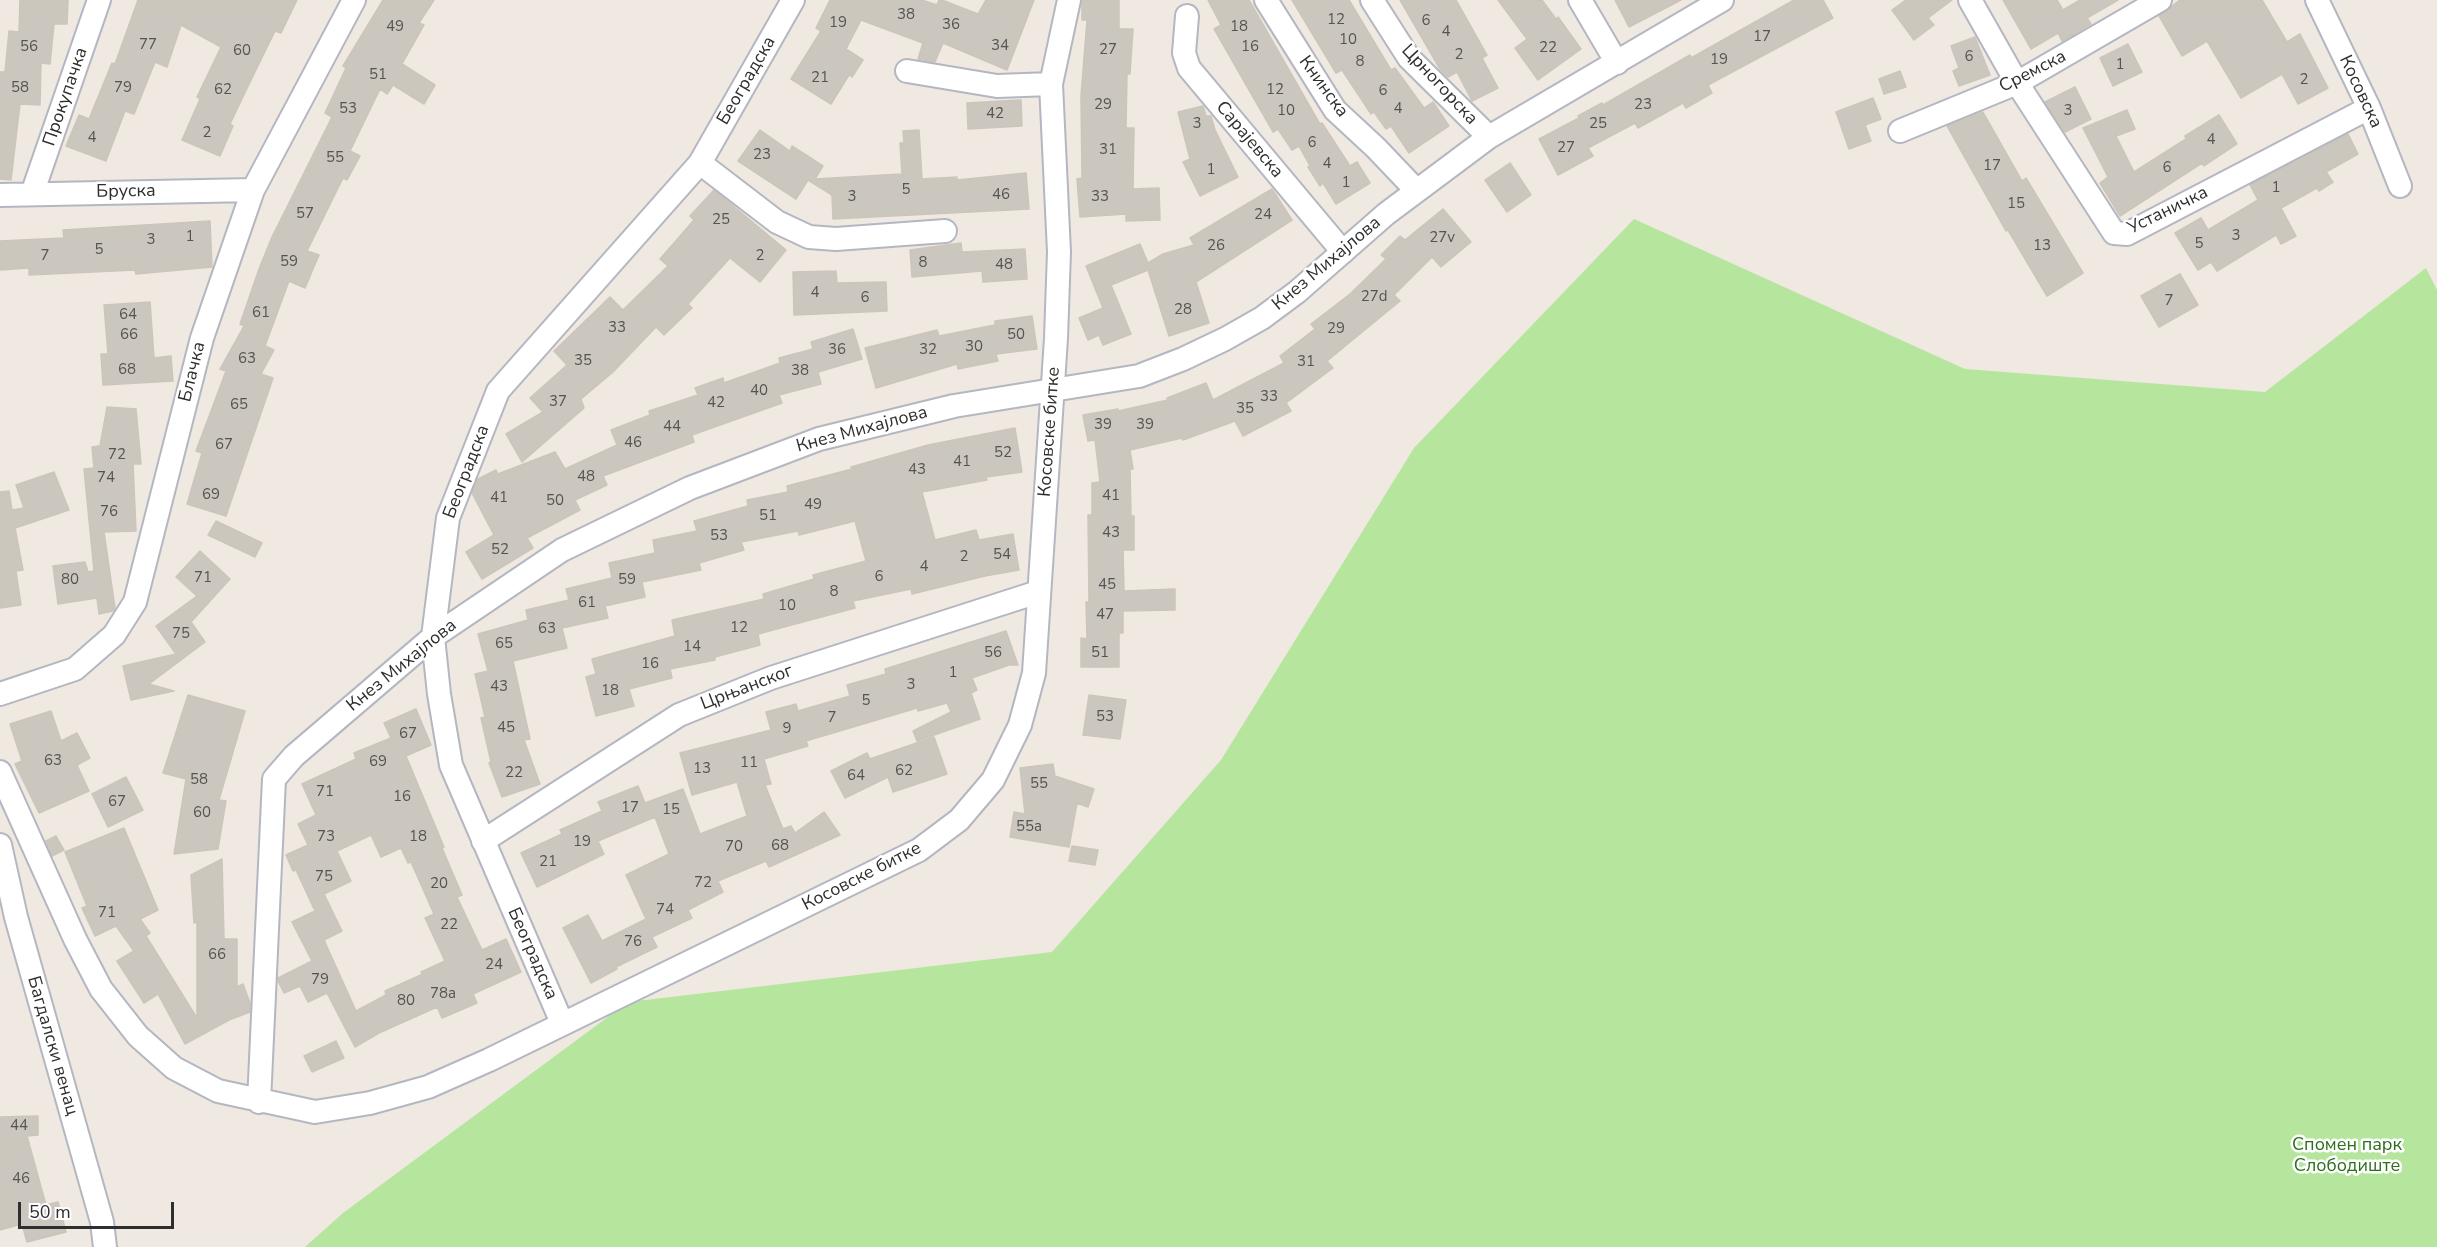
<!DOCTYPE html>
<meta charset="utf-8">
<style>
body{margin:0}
#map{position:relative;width:2437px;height:1247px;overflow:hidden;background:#efe9e1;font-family:"Nunito Sans",sans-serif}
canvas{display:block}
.scale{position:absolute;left:18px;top:1202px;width:156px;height:27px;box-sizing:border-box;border:3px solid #2e2e2e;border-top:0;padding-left:8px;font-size:18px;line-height:21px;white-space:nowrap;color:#2e2e2e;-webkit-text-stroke:4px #fff;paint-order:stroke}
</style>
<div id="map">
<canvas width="2437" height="1247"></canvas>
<div class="scale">50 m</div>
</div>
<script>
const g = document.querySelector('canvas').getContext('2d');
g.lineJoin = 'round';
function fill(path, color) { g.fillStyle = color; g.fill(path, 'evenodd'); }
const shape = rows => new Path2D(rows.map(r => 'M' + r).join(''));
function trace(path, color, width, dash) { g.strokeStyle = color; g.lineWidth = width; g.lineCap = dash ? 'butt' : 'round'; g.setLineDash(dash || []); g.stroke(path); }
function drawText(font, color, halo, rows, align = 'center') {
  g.font = font + ' "Nunito Sans",sans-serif'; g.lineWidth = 5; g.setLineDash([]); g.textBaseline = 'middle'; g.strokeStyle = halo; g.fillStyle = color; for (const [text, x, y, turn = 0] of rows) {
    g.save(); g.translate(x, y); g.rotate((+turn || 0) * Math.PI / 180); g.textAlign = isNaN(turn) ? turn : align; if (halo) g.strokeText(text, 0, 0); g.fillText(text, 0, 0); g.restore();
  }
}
fill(shape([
 [1634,219,1965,369,2265,392,2426,268,2437,290,2437,1247,305,1247,343,1213,628,1002,1052,952,1221,760,1414,448]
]), '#b6e59e');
const building = shape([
 [20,0,68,0,67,24,54,24,50,64,41,63,40,105,20,104,11,180,0,179,0,72,5,72,9,31,19,32,20,0],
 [138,0,297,0,281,33,275,31,252,78,230,124,233,126,220,156,182,140,200,99,197,97,221,47,181,25,167,67,155,62,134,114,125,111,106,161,66,146,79,115,89,119,112,63,115,64,138,0],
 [383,0,434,0,419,23,424,25,402,64,435,85,424,104,393,85,387,94,380,89,350,151,360,156,347,180,343,178,307,251,319,255,305,288,289,281,265,346,274,350,261,374,273,378,226,516,187,504,202,453,196,451,226,371,220,369,244,326,240,324,259,269,272,237,332,117,325,113,346,68,343,66,383,0],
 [830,0,922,0,937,5,939,0,942,0,978,14,986,0,1034,0,1007,70,943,43,935,62,918,59,923,43,861,20,846,49,863,60,852,77,849,75,831,104,791,79,821,31,816,28,830,0],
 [1082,0,1119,0,1119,29,1133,29,1130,74,1127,74,1126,128,1134,128,1133,189,1159,188,1160,220,1126,221,1126,214,1080,217,1077,179,1082,178,1081,96,1087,20,1082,20,1082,0],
 [1208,0,1249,0,1320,124,1322,123,1350,166,1357,162,1370,183,1336,204,1323,183,1320,186,1308,167,1310,166,1299,146,1292,150,1278,129,1273,132,1214,29,1221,25,1208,0],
 [1292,0,1349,0,1391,70,1395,68,1424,108,1433,102,1449,126,1409,153,1391,126,1386,129,1374,112,1371,114,1342,70,1336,73,1292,0],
 [1400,0,1456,0,1487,55,1482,58,1498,88,1472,101,1457,72,1448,77,1440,69,1400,0],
 [1498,0,1542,0,1556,19,1558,17,1581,49,1538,80,1515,48,1527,39,1498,0],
 [1615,0,1681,0,1629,27,1615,0],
 [1794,0,1823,0,1833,18,1708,85,1712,93,1686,108,1683,103,1638,128,1635,123,1588,148,1593,156,1558,175,1539,139,1579,118,1578,116,1602,103,1603,105,1690,55,1691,58,1794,0],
 [1906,0,1952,0,1928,18,1934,25,1914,40,1892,10,1906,0],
 [2003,0,2057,0,2063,10,2080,0,2118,0,2087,18,2091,24,2062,41,2058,33,2031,49,2003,0],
 [2180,0,2262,0,2287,42,2300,34,2328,88,2298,104,2282,74,2241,98,2207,41,2182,56,2159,16,2180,0],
 [1975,37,1990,75,1959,86,1953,71,1959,68,1951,46,1975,37],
 [2128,44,2142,72,2113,86,2100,58,2128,44],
 [1900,71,1906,87,1884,94,1879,79,1900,71],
 [2075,87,2091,119,2065,132,2045,102,2075,87],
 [1873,98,1881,119,1865,125,1871,141,1849,149,1836,112,1873,98],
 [1021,100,1022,126,968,129,967,103,1021,100],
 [1203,106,1206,116,1211,116,1215,130,1238,177,1200,196,1183,162,1190,159,1178,112,1203,106],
 [2127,110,2135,129,2116,136,2134,172,2186,139,2185,136,2219,115,2237,144,2204,166,2202,163,2120,216,2100,183,2108,177,2083,128,2127,110],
 [1983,112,2022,181,2026,178,2083,273,2047,296,2008,230,2006,231,1947,126,1983,112],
 [760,130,790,151,792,146,823,166,815,179,902,174,900,143,904,143,903,131,919,130,922,179,957,177,957,180,1026,173,1029,209,833,219,832,195,808,180,796,199,738,161,760,130],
 [2348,134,2358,154,2326,172,2333,182,2319,191,2317,188,2281,208,2296,236,2281,244,2276,235,2217,271,2211,262,2198,270,2175,233,2201,218,2208,230,2258,200,2250,185,2348,134],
 [1510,163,1531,195,1507,212,1485,180,1510,163],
 [1272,189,1292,220,1196,282,1209,323,1169,336,1148,270,1111,285,1131,334,1103,345,1099,335,1088,340,1079,318,1103,308,1086,266,1140,244,1148,263,1163,254,1194,245,1190,238,1272,189],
 [714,190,786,250,760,282,730,258,688,304,692,308,664,335,656,327,613,372,581,399,584,408,522,462,506,434,543,412,530,398,567,365,554,351,610,297,623,310,668,266,660,259,694,220,690,216,714,190],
 [1443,209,1471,242,1441,267,1432,257,1394,295,1400,301,1327,361,1333,368,1286,403,1291,411,1243,436,1235,421,1183,440,1182,438,1130,450,1133,469,1130,469,1131,516,1134,516,1134,550,1123,550,1124,591,1175,589,1175,610,1123,611,1123,633,1119,633,1119,667,1081,667,1081,638,1087,639,1086,602,1089,602,1088,515,1092,515,1092,483,1100,482,1095,440,1088,441,1083,415,1118,409,1118,411,1168,400,1167,398,1206,383,1213,400,1284,363,1280,356,1315,329,1311,324,1350,294,1386,259,1381,255,1400,236,1405,240,1443,209],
 [210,221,212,267,136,274,135,270,29,275,29,268,0,270,0,241,64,238,63,230,210,221],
 [961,243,962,252,1025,249,1027,279,983,282,982,271,912,277,910,250,961,243],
 [836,271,837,283,886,282,887,311,794,315,793,272,836,271],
 [2180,274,2198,305,2159,327,2141,296,2180,274],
 [150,302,154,358,171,356,173,381,103,385,101,354,108,354,104,305,150,302],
 [1032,316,1037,349,996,354,998,361,958,369,957,364,876,388,865,348,937,330,939,336,995,325,995,321,1032,316],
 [853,329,862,359,818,372,821,384,779,395,782,403,692,435,694,442,603,476,607,485,575,500,580,510,527,538,533,548,482,579,466,552,494,535,472,493,478,479,496,470,498,474,555,452,565,469,617,445,611,430,650,415,649,411,698,395,695,388,723,378,724,383,780,363,779,358,813,349,811,342,853,329],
 [107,407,136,409,141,464,133,464,136,531,104,532,115,608,113,611,99,614,97,598,58,604,53,566,85,562,88,572,94,571,84,469,94,468,92,447,100,446,107,407],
 [1015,428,1022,472,986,477,987,480,922,492,935,540,976,530,979,540,1013,534,1019,570,985,576,912,594,911,589,853,601,855,608,758,634,760,645,715,657,715,660,670,669,672,678,629,689,634,706,596,716,586,677,596,674,592,659,675,636,672,620,764,599,763,594,814,579,813,575,866,561,855,521,799,535,798,531,741,542,744,550,699,563,701,570,642,582,645,597,605,606,608,618,562,628,567,648,513,661,530,739,524,740,540,784,502,797,489,763,491,762,481,718,485,717,475,674,488,671,478,634,528,620,526,610,569,600,566,589,612,578,609,563,655,553,653,540,697,531,694,521,748,506,747,500,788,492,787,486,852,469,851,467,928,445,1015,428],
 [54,472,69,510,15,528,23,570,16,571,21,605,0,608,0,492,9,491,12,510,24,508,16,485,54,472],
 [216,521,262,543,255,557,208,535,216,521],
 [200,551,230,579,191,622,205,642,149,684,174,691,131,700,123,666,176,654,156,626,197,596,176,577,200,551],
 [1006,631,1018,665,1009,665,972,678,977,690,971,693,980,719,917,741,913,731,951,712,947,703,918,711,917,708,806,741,808,746,764,759,771,784,765,785,783,829,791,826,795,833,824,812,840,835,769,867,766,861,718,881,723,892,688,910,692,918,652,937,657,947,616,967,617,969,591,983,563,928,588,915,602,941,646,919,626,875,669,854,655,817,598,841,604,854,537,887,521,853,562,834,560,830,602,811,598,802,638,786,645,803,683,789,700,834,747,816,737,782,692,795,680,753,771,730,766,712,796,704,798,711,850,696,847,685,886,674,885,669,1006,631],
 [188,695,245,711,219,800,226,801,218,849,174,854,186,779,163,773,188,695],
 [1089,695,1126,700,1120,739,1083,735,1089,695],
 [416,709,431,745,406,756,444,847,442,848,462,895,457,897,482,950,506,939,521,972,473,994,477,1003,442,1018,437,1007,379,1033,355,1047,327,993,308,1002,300,986,284,993,278,981,278,978,312,961,292,922,315,911,296,870,293,871,286,855,308,845,298,824,316,815,302,784,356,759,354,753,391,738,384,723,416,709],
 [371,835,381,857,401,848,408,863,411,862,434,914,425,918,445,961,421,972,423,974,385,991,386,995,356,1011,324,940,342,931,324,894,351,881,337,851,371,835],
 [51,711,61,741,77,733,90,758,77,765,89,791,39,813,15,764,22,761,10,724,51,711],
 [934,737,947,774,893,792,888,777,845,798,831,771,867,753,870,759,934,737],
 [1053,764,1055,776,1094,789,1088,807,1077,803,1069,847,1010,837,1014,812,1025,814,1020,768,1053,764],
 [126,777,143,810,108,827,92,794,126,777],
 [124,828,158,910,140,919,150,933,146,936,197,1018,197,922,194,923,191,875,222,859,224,939,237,939,237,987,243,984,250,1003,250,1012,229,1020,185,1044,158,994,144,1003,117,961,134,951,116,926,95,936,82,908,87,906,65,852,124,828],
 [56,836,64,850,52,856,46,841,56,836],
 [1072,846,1098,850,1095,865,1069,861,1072,846],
 [336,1041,344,1058,312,1072,304,1056,336,1041],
 [38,1116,38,1135,27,1136,46,1205,58,1202,66,1232,27,1242,22,1224,0,1230,0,1117,38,1116]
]);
fill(building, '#cbc7bf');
trace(building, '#cbc5ba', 1.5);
const minor = shape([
 [1266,0,1335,110,1376,148,1416,190],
 [1372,0,1409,58,1489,137],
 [1580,0,1617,63],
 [1970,0,2017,83,2114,233,2127,234,2369,108],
 [2317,0,2369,108,2400,186],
 [1187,16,1184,53,1189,68,1343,252],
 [907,71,997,86,1051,84],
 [1900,131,2017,83,2160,0],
 [700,163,777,222,809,237,836,239,945,231],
 [32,194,99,0],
 [0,195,253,190],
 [0,694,75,669,114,635,135,602,202,338,253,190,354,0],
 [0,772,75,939,101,989,138,1036,174,1068,218,1091,315,1112,370,1103,428,1087,489,1060,919,850,959,820,993,780,1020,725,1034,673,1056,338,1059,252,1051,84,1069,0],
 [483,841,679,715,771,678,1038,592],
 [0,845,16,917,102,1222,105,1247],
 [562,1023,451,765,439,694,433,637,448,518,498,391,700,163,793,0],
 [259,1102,274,779,294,756,433,637,562,550,690,488,819,439,954,406,1139,376,1183,359,1225,339,1262,318,1297,292,1386,214,1489,137,1722,0]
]);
trace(minor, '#b4b7c1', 26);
trace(minor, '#fff', 22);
drawText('15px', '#555452', null, [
 ["38",906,15],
 ["12",1336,20],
 ["6",1426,21],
 ["19",838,23],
 ["36",951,25],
 ["49",395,27],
 ["18",1239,27],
 ["4",1446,32],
 ["17",1762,37],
 ["10",1348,40],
 ["77",148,45],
 ["34",1000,46],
 ["56",29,47],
 ["16",1250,47],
 ["22",1548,48],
 ["27",1108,50],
 ["60",242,51],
 ["2",1459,55],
 ["6",1969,57],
 ["19",1719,60],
 ["8",1360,62],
 ["1",2120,65],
 ["51",378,75],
 ["21",820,78],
 ["2",2304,80],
 ["58",20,88],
 ["79",123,88],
 ["62",223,90],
 ["12",1275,90],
 ["6",1383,91],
 ["29",1103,105],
 ["23",1643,105],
 ["53",348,109],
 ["4",1398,109],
 ["10",1286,111],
 ["3",2068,111],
 ["42",995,114],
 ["3",1197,124],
 ["25",1598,124],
 ["2",207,133],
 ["4",92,138],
 ["4",2211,140],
 ["6",1312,143],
 ["27",1566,148],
 ["31",1108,150],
 ["23",762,155],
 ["55",335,158],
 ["4",1327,164],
 ["17",1992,166],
 ["6",2167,168],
 ["1",1211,170],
 ["1",1346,183],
 ["1",2276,188],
 ["5",906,190],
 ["46",1001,195],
 ["3",852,197],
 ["33",1100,197],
 ["15",2016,204],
 ["57",305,214],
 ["24",1263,215],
 ["25",721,220],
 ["3",2236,236],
 ["1",190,237],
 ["27v",1442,238],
 ["3",151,240],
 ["5",2199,244],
 ["26",1216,246],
 ["13",2042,246],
 ["5",99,250],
 ["7",45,256],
 ["2",760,256],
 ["59",289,262],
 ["8",923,263],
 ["48",1004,265],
 ["4",815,293],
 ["27d",1374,297],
 ["6",865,298],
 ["7",2169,301],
 ["28",1183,310],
 ["61",261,313],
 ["64",128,315],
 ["33",617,328],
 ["29",1336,329],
 ["66",129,335],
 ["50",1016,335],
 ["30",974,347],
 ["36",837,350],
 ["32",928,350],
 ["63",247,359],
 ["35",583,361],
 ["31",1306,362],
 ["68",127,370],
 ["38",800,371],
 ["40",759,391],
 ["33",1269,397],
 ["37",558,402],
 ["42",716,403],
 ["65",239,405],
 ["35",1245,409],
 ["39",1103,425],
 ["39",1145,425],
 ["44",672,427],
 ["46",633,443],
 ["67",224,445],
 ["52",1003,453],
 ["72",117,455],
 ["41",962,462],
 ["43",917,470],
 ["48",586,477],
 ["74",106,478],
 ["69",211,495],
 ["41",1111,496],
 ["41",499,498],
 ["50",555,501],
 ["49",813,505],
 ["76",109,512],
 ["51",768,516],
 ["43",1111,533],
 ["53",719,536],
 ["52",500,550],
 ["54",1002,555],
 ["2",964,557],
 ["4",924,567],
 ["6",879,577],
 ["71",203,578],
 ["80",70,580],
 ["59",627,580],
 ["45",1107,585],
 ["8",834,592],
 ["61",587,603],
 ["10",787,606],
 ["47",1105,615],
 ["12",739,628],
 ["63",547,629],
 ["75",181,634],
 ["65",504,644],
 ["14",692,647],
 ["56",993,653],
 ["51",1100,653],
 ["16",650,664],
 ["1",953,673],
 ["3",911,685],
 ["43",499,687],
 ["18",610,691],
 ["5",866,701],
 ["53",1105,717],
 ["7",832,718],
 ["45",506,728],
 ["9",787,729],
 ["67",408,734],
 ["63",53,761],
 ["69",378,762],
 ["11",749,763],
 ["13",702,769],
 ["62",904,771],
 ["22",514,773],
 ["64",856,776],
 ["58",199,780],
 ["55",1039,784],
 ["71",325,792],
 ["16",402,797],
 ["67",117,802],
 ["17",630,808],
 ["15",671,810],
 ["60",202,813],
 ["55a",1029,827],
 ["73",326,837],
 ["18",418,837],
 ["19",582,842],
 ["68",780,846],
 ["70",734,847],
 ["21",548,862],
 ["75",324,877],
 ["72",703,883],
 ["20",439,884],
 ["74",665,910],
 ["71",107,913],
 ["22",449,925],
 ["76",633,942],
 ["66",217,955],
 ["24",494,965],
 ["79",320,980],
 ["78a",443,994],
 ["80",406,1001],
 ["44",19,1126],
 ["46",21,1179]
]);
drawText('18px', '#2e2e2e', '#fff', [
 ["Сремска",2033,72,-27],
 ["Београдска",747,81,-60],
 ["Црногорска",1439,85,47],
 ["Книнска",1323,87,54],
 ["Косовска",2360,92,65],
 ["Прокупачка",66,97,-71],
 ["Сарајевска",1249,140,50],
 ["Бруска",126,192,-1],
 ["Устаничка",2168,211,-26],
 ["Кнез Михајлова",1327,264,-40],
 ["Блачка",193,372,-76],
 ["Кнез Михајлова",862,430,-15],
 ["Косовске битке",1050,432,-86],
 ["Београдска",467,472,-69],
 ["Кнез Михајлова",402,666,-39],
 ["Црњанског",747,688,-21],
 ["Косовске битке",862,877,-27],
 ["Београдска",532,954,66],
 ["Багдалски венац",52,1046,74]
]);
drawText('18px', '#2c6e1b', '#fff', [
 ["Спомен парк",2347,1146],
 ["Слободиште",2347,1167]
]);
</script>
